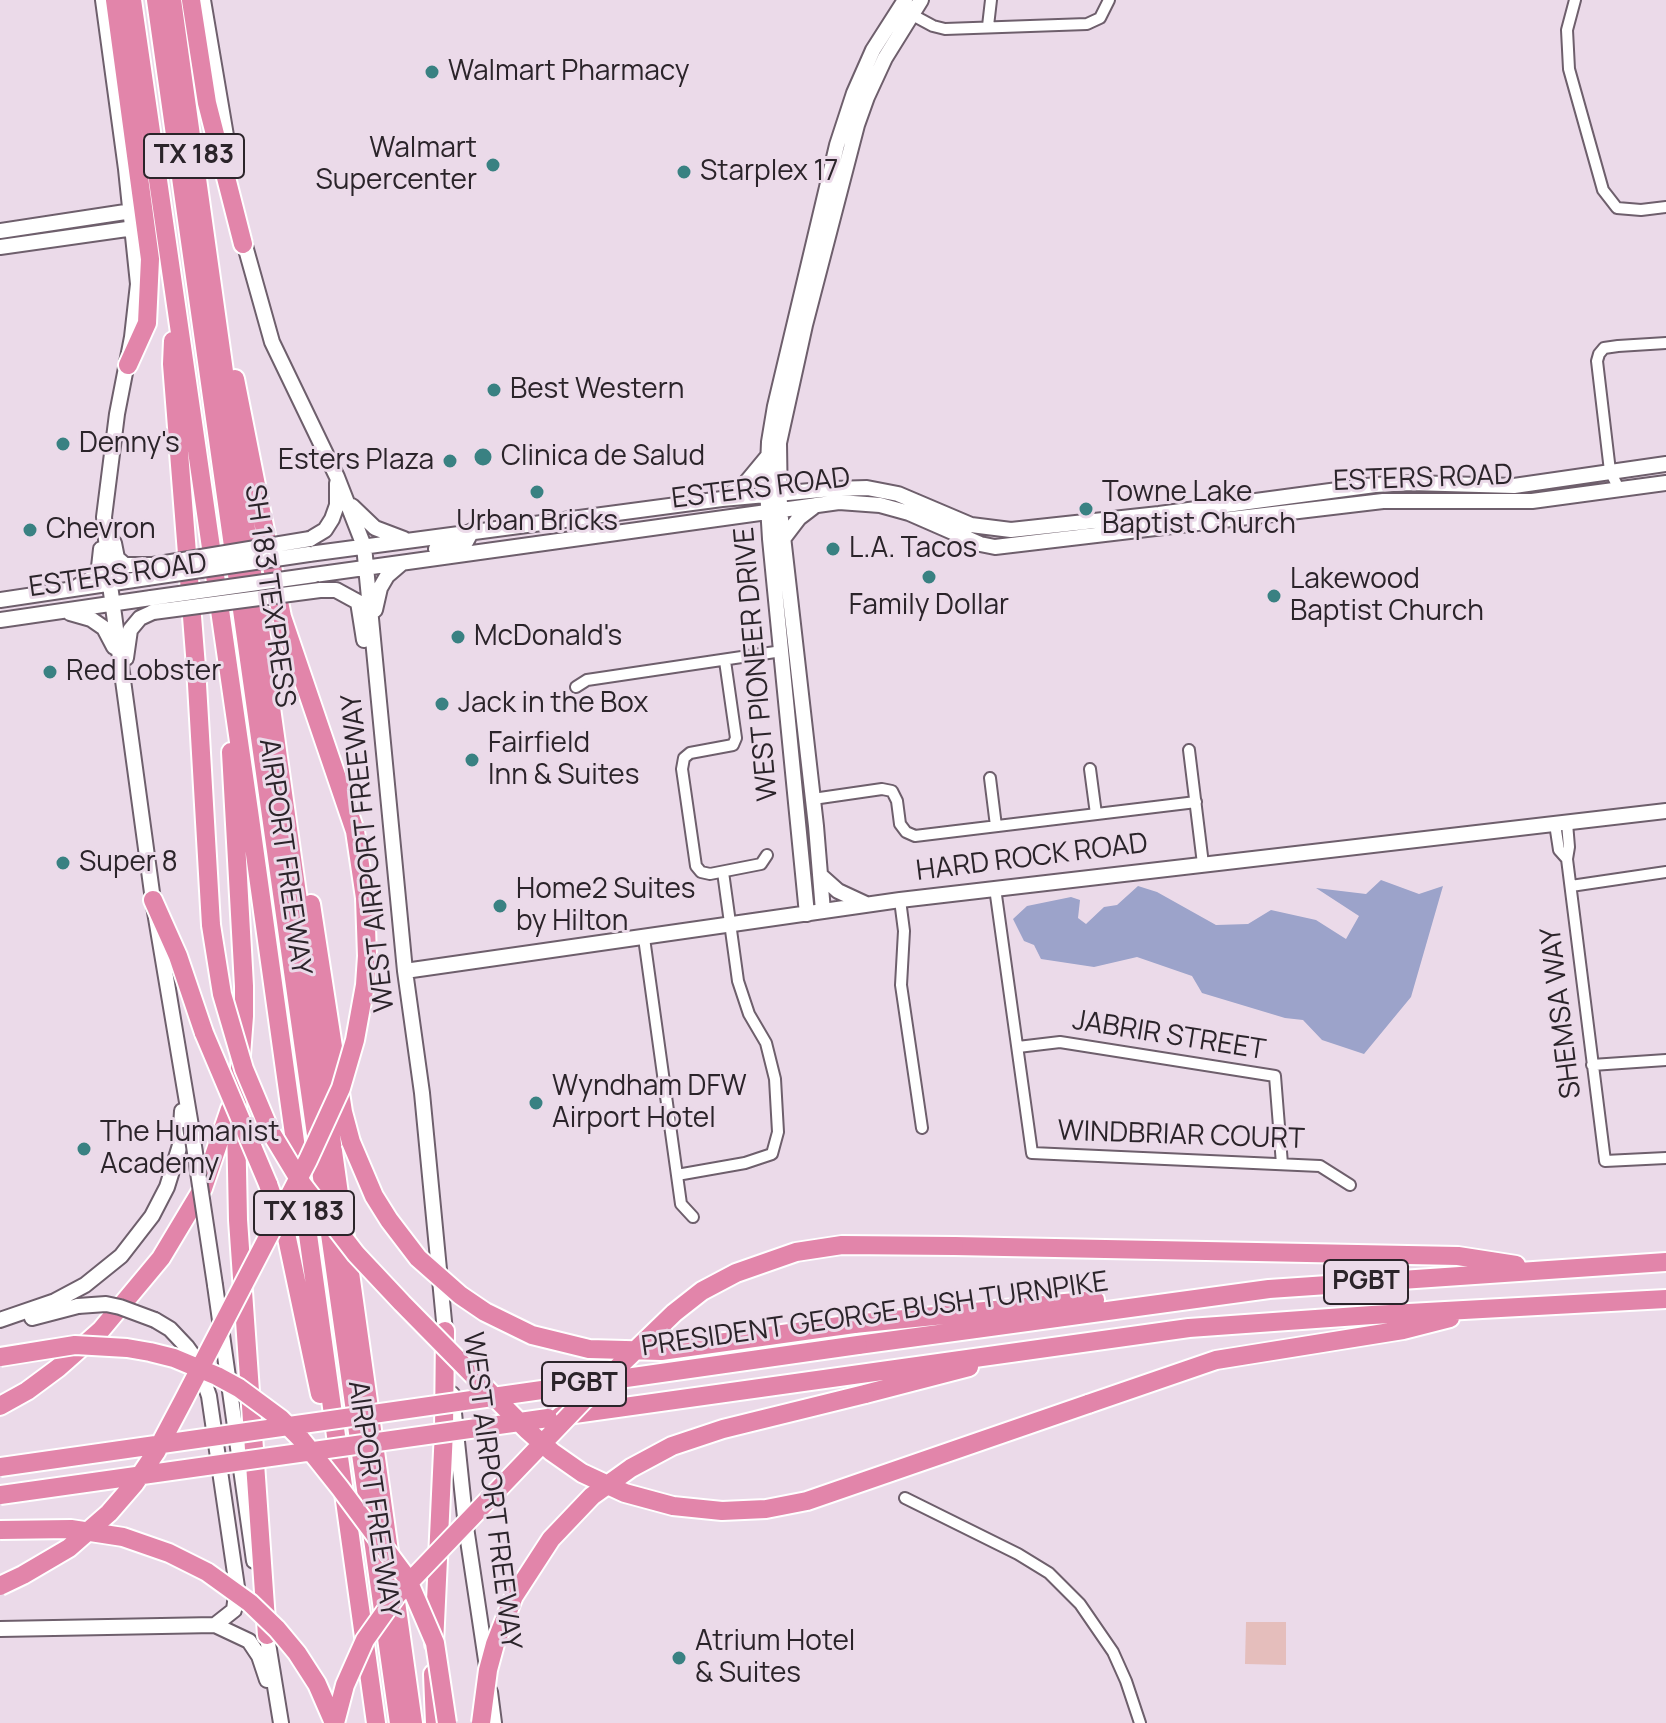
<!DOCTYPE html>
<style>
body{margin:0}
canvas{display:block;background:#ebdae9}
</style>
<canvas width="1666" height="1723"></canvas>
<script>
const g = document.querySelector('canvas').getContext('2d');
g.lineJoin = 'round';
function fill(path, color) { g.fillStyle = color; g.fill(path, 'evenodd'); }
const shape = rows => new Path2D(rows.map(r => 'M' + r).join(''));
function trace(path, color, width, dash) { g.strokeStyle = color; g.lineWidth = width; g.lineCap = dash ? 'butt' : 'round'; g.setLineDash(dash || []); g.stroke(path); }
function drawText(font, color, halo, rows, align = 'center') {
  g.font = font + ' Manrope,sans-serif'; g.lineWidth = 6; g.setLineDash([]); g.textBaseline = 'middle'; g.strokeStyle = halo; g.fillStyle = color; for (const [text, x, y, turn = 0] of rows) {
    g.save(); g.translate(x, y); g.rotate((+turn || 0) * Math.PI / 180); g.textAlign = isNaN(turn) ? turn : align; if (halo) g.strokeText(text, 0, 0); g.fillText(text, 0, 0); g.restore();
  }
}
fill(shape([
 [1246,1622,1286,1622,1286,1665,1245,1664]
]), '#e5bebc');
fill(shape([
 [1381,880,1419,894,1443,886,1411,997,1364,1054,1322,1040,1303,1020,1285,1018,1202,993,1192,976,1137,957,1094,967,1041,959,1034,945,1024,941,1013,919,1027,906,1071,897,1080,900,1078,918,1086,924,1104,907,1117,905,1138,886,1157,892,1216,925,1248,924,1271,910,1316,920,1346,939,1359,916,1316,888,1366,894]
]), '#9ca3ca');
const street = shape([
 [1575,0,1567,30,1569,69,1603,190,1617,208,1641,210,1666,207],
 [907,12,933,26,945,29,1087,24,1100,18,1109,0],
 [988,26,991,0],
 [1619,489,1610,471,1597,361,1599,354,1604,348,1618,346,1666,343],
 [725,661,736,738,733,745,690,753,684,758,682,769,696,866,701,872,710,874,761,864,767,855],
 [576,687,587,680,782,651],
 [1189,750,1203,864],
 [1090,769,1096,814],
 [990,778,996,826],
 [813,799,882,789,892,791,897,801,900,824,906,832,915,836,1196,802],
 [1567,823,1569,847,1567,859,1605,1161,1666,1158],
 [1555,824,1559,850,1567,859],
 [1571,886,1666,872],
 [995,888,1032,1153,1320,1166,1350,1185],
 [900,900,904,931,901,985,922,1128],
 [644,938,681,1204,693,1217],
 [1018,1047,1060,1042,1275,1076,1282,1164],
 [1592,1065,1666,1060],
 [677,1175,745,1163,772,1154,778,1132,775,1079,766,1043,749,1014,738,981,723,872],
 [905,1498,1018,1554,1049,1573,1080,1604,1113,1652,1126,1681,1140,1723]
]);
const secondary = shape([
 [103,0,126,169,138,284,132,337,117,414,104,517,110,585,153,900,191,1126],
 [203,0,232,171],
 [0,231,132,211],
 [242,235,272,342,337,477,364,546,405,971,422,1093,446,1342],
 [0,247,134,228],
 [726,496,744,485,768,456],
 [352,506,375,528,404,539],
 [310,539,325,530,332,519,337,505,337,483],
 [783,539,799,518,816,505],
 [114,543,117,558,125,565,153,565],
 [436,549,466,542,472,531],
 [309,554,722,499,832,489,867,488,898,494,971,525,1011,530,1159,514,1375,485,1411,483,1514,486,1666,464],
 [314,575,839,502,880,505,909,513,980,544,995,547,1383,501,1532,501,1666,483],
 [78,586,91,579,99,567,101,549],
 [320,590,336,590,358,602,364,640],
 [0,600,147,578],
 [375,610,380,588,387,576,401,564],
 [70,613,91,619,104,628,114,647],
 [0,620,151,598],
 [126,658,130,630,140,618,153,612],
 [820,875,838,891,866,904],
 [823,911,816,826,780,510,779,443,805,325,857,125,867,97,885,58,921,0],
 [807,914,770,539,767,489,769,442,775,406,837,145,854,93,873,50,905,0],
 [405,971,900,900,1666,811],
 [215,1285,254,1561],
 [32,1318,78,1306],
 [0,1320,55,1301,85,1285,121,1256,152,1216,167,1187,180,1145,182,1111],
 [155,1320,170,1329,187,1347,197,1361,209,1396,237,1587,234,1610,215,1625],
 [452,1394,466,1527,487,1667],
 [265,1625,281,1723],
 [0,1629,215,1625,249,1641,259,1656,267,1680],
 [490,1692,494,1723]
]);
const highway = shape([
 [115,0,150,259,147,323,128,365],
 [132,0,249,811,376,1723],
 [156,0,399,1723],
 [172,0,413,1723],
 [191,0,207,103,243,244],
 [173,341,172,364,196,667,211,925],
 [235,379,282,617,355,831,365,898],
 [231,752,244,986,244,1016,236,1120,238,1220,267,1635],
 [153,900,178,956,204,1033],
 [311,904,343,1112,351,1142],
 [268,1184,287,1238,320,1394],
 [954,1246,1458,1256,1516,1265],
 [854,1324,1095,1300],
 [858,1345,1269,1289,1666,1262],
 [865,1394,969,1367],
 [1088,1404,1216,1360,1403,1330,1450,1318],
 [0,1406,27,1391,58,1368,101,1330,161,1258,203,1188,230,1109],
 [560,1416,1189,1328,1372,1315,1666,1299],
 [434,1644,444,1430,445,1331],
 [433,1674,435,1723]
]);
trace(street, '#6e5f6c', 14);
trace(secondary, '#6e5f6c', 18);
trace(highway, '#fff', 22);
trace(street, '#fff', 10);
trace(secondary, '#fff', 14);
trace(highway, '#e285aa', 18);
const secondaryBridge = shape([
 [153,565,310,539],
 [147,578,309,554],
 [151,598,314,575],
 [153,612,320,590],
 [191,1126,215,1285],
 [78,1306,106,1304,120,1307,155,1320]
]);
const highwayBridge = shape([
 [211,925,222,994,244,1069,270,1131,302,1184,356,1254,402,1303,527,1430,552,1452,582,1473,625,1493,673,1506,722,1511,766,1509,807,1501,1088,1404],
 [204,1033,268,1184],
 [351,1142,374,1196,389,1220,418,1258,460,1295,485,1312,532,1335,589,1349,661,1351,854,1324],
 [0,1357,75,1345,127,1348,150,1352,174,1358,217,1376,239,1388,281,1419,301,1439,340,1488,407,1578,435,1643,447,1723],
 [0,1467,858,1345],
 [0,1495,548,1418],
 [0,1530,71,1529,123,1537,169,1553,207,1572,250,1603,277,1629,297,1653,317,1684,334,1723],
 [0,1586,23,1575,69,1548,109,1513,135,1483,156,1452,183,1401,308,1160,341,1088,355,1040,365,985,367,956,365,898],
 [335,1723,345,1685,365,1640,397,1595,584,1400,674,1313,702,1291,736,1273,796,1252,842,1245,954,1246],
 [481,1723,488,1670,495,1644,514,1596,551,1539,592,1496,631,1468,672,1446,723,1429,865,1394]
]);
trace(secondaryBridge, '#6e5f6c', 18, []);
trace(highwayBridge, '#fff', 22, []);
trace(secondaryBridge, '#fff', 14);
trace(highwayBridge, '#e285aa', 18);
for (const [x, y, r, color] of [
 [432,72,8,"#398182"],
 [493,165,8,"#398182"],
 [684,172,8,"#398182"],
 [494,390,8,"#398182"],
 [63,444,8,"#398182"],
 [483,457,10,"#398182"],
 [450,461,8,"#398182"],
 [537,492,8,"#398182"],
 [1086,509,8,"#398182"],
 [30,530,8,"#398182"],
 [833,549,8,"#398182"],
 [929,577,8,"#398182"],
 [1274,596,8,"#398182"],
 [458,637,8,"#398182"],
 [50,672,8,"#398182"],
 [442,704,8,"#398182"],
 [472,760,8,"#398182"],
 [63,863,8,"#398182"],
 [500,906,8,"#398182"],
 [536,1103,8,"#398182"],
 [84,1149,8,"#398182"],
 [679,1658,8,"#398182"]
]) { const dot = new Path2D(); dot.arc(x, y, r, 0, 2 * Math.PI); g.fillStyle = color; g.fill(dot); trace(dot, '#ebdae9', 3); }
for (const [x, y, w] of [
 [194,156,100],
 [304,1213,100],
 [1366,1282,84],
 [584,1384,84]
]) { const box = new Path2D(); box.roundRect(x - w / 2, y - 22, w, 44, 6); g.fillStyle = '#ebdae9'; g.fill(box); trace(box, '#2b242a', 2); }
drawText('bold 26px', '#2b242a', null, [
 ["TX 183",194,156],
 ["TX 183",304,1213],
 ["PGBT",1366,1282],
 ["PGBT",584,1384]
]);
drawText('28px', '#2b242a', '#ebdae9', [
 ["Walmart Pharmacy",448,72],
 ["Walmart",477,149,"right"],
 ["Supercenter",477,181,"right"],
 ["Starplex 17",700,172],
 ["Best Western",510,390],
 ["Denny's",79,444],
 ["Clinica de Salud",501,457],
 ["Esters Plaza",434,461,"right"],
 ["Towne Lake",1102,493],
 ["Baptist Church",1102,525],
 ["Urban Bricks",537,522,"center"],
 ["Chevron",46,530],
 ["L.A. Tacos",849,549],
 ["Lakewood",1290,580],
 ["Baptist Church",1290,612],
 ["Family Dollar",929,606,"center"],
 ["McDonald's",474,637],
 ["Red Lobster",66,672],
 ["Jack in the Box",458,704],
 ["Fairfield",488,744],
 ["Inn & Suites",488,776],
 ["Super 8",79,863],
 ["Home2 Suites",516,890],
 ["by Hilton",516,922],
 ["Wyndham DFW",552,1087],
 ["Airport Hotel",552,1119],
 ["The Humanist",100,1133],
 ["Academy",100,1165],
 ["Atrium Hotel",695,1642],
 ["& Suites",695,1674]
], 'left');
drawText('28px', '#2b242a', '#ebdae9', [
 ["ESTERS ROAD",1423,479,-2],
 ["ESTERS ROAD",761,489,-7],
 ["ESTERS ROAD",118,576,-8],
 ["SH 183 TEXPRESS",269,596,82],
 ["WEST PIONEER DRIVE",757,664,-95],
 ["WEST AIRPORT FREEWAY",369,853,-96],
 ["AIRPORT FREEWAY",284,857,82],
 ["HARD ROCK ROAD",1032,858,-7],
 ["SHEMSA WAY",1562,1013,-97],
 ["JABRIR STREET",1169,1036,9],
 ["WINDBRIAR COURT",1181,1136,2],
 ["PRESIDENT GEORGE BUSH TURNPIKE",875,1315,-8],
 ["WEST AIRPORT FREEWAY",491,1491,83],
 ["AIRPORT FREEWAY",373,1499,82]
]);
</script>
